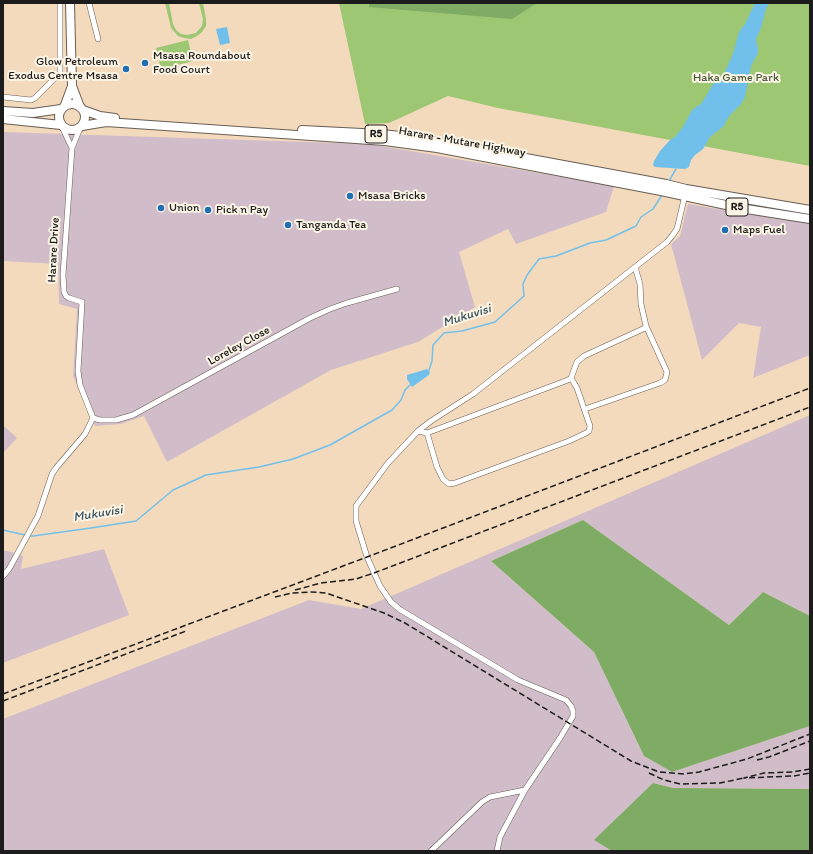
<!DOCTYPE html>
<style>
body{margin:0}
#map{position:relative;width:813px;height:854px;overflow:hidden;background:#f4dabd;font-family:Itim,sans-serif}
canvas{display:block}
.frame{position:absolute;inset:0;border:4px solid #1c1c1c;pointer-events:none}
</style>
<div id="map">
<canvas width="813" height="854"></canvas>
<div class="frame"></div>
</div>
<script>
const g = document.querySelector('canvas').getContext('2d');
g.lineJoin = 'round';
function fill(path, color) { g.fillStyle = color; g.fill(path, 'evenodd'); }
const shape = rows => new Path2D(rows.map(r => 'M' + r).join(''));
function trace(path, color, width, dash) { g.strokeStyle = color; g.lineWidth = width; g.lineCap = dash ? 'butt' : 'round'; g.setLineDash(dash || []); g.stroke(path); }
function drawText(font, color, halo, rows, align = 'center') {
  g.font = font + ' Itim,sans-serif'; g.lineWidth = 4; g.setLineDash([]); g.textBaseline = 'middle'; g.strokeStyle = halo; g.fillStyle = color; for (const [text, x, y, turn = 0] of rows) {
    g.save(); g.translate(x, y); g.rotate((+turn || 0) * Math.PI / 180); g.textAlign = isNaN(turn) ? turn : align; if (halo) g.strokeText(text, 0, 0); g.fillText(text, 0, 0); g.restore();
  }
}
fill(shape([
 [3,132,370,144,614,186,606,212,516,244,508,229,459,252,475,307,418,342,331,370,167,462,144,416,121,424,95,426,73,376,77,309,59,304,58,264,3,261],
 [688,204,780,219,810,221,810,355,753,378,761,327,739,323,702,360,671,244,680,236],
 [810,415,810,616,763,592,729,625,583,520,491,561,594,652,644,756,672,772,810,726,810,789,673,788,653,783,595,840,612,851,3,851,3,719,309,600,361,609],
 [3,425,17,438,3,453],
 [104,549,129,615,3,663,3,551,8,551,23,556,21,569]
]), '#d1bdc9');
fill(shape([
 [165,3,169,3,173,24,176,30,181,34,187,35,196,33,202,26,203,19,199,3,203,3,206,19,206,26,202,32,197,36,191,39,184,38,178,36,171,28],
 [339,3,810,3,810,166,498,108,448,96,389,123,365,124],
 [188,40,193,61,161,69,156,48]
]), '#9dc773');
fill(shape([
 [369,3,537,3,512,19,369,7],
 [583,520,729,625,763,592,810,616,810,726,672,772,644,756,594,652,491,561],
 [653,783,673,788,810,789,810,851,612,851,594,840]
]), '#7eac65');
fill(shape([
 [755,3,769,3,766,9,761,28,756,39,758,49,758,53,751,66,745,97,741,104,731,114,726,121,724,126,710,137,703,149,695,155,691,160,689,167,685,169,655,167,653,165,654,161,660,151,670,140,675,137,683,127,692,110,702,103,713,84,723,76,733,54,739,32,745,24],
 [227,27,230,43,220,45,216,29],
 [427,369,430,372,429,375,412,387,407,379,407,375]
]), '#70c0eb');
trace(shape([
 [669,181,676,169],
 [429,370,432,361,433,345,444,333,462,331,495,322,524,296,523,284,527,275,539,259,556,256,590,243,606,240,636,226,641,217,653,209,662,195],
 [3,530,25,535],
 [29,536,33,536,91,528,136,521,173,490,206,475,259,467,293,459,330,445,392,410,401,400,405,390,412,383]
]), '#70c0eb', 1.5);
const minor = shape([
 [89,3,98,39],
 [3,97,31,100,35,98,60,73,60,3],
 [62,127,72,148],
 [585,409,660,383,665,380,667,372,646,326],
 [93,418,100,420,116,420,133,415,310,318,330,309,347,303,397,289],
 [418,431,427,433,568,380,571,378,577,362,584,356,645,328,646,326,641,304,640,284,635,267],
 [427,433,437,467,443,479,449,484,455,483,569,441,586,433,589,431,590,426,577,388,571,378],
 [3,576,9,569,38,516,52,474,56,468,85,434,93,418,80,385,78,371,82,302,69,298,66,296,64,292,63,275,72,148,80,128],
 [431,851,482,802,490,797,525,790,560,738,573,716,573,711,571,706,566,700,518,680,399,609,391,602,380,586,367,557,356,521,356,506,388,463,418,431,431,421,473,394,667,242,672,236,677,229,685,195],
 [497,851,500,837,525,790]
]);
const primary = shape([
 [70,3,72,86,80,107],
 [65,105,72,86]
]);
const trunk = shape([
 '59 117a13 13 0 1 1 26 0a13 13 0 1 1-26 0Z',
 [83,110,100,116,115,118],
 [3,111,33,113,61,109],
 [3,119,61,125],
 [82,126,106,122,385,141,437,148,661,191,740,208,810,219],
 [302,130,382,134,418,138,666,184,686,189,810,210]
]);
trace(minor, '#685e54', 6);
trace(primary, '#685e54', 10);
trace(trunk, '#685e54', 10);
trace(minor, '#fff', 5);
trace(primary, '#fff', 8);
trace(trunk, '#fff', 8);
trace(shape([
 [295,590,321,583,356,579,374,573,810,407],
 [275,597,292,593,311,592,326,593,384,613,405,623,631,761,659,772,684,774,699,772,747,759,810,734],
 [3,694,367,557,810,388],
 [3,701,186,631],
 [757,760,769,757,810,741],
 [810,769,793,772,764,773,744,778,794,776,810,773],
 [649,773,664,780,680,784,720,783,744,778]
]), '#1c1c1c', 1.5, [6, 3]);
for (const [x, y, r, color] of [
 [145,63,4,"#1f6fb2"],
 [126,69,4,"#1f6fb2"],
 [350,196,4,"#1f6fb2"],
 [161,208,4,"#1f6fb2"],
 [208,210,4,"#1f6fb2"],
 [288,225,4,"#1f6fb2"],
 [725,230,4,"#1f6fb2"]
]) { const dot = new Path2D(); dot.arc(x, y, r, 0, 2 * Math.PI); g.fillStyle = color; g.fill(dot); trace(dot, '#fcf5e5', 1.5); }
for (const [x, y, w] of [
 [376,134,22],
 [737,207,22]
]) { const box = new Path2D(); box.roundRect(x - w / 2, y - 9, w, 18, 3); g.fillStyle = '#fcf5e5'; g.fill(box); trace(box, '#1c1c1c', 1); }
drawText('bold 11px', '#1c1c1c', null, [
 ["R5",376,134],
 ["R5",737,207]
]);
drawText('12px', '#1c1c1c', '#fcf5e5', [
 ["Msasa Roundabout",153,56],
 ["Food Court",153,70],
 ["Glow Petroleum",118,62,"right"],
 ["Exodus Centre Msasa",118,76,"right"],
 ["Msasa Bricks",358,196],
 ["Union",169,208],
 ["Pick n Pay",216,210],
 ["Tanganda Tea",296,225],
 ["Maps Fuel",733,230]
], 'left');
drawText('12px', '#49583a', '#fcf5e5', [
 ["Haka Game Park",736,78]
]);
drawText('12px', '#1c1c1c', '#fcf5e5', [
 ["Harare - Mutare Highway",462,142,10],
 ["Harare Drive",54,250,-87],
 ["Loreley Close",239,346,-29]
]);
drawText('italic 13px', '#395564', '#fcf5e5', [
 ["Mukuvisi",467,316,-17],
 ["Mukuvisi",98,514,-9]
]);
</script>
